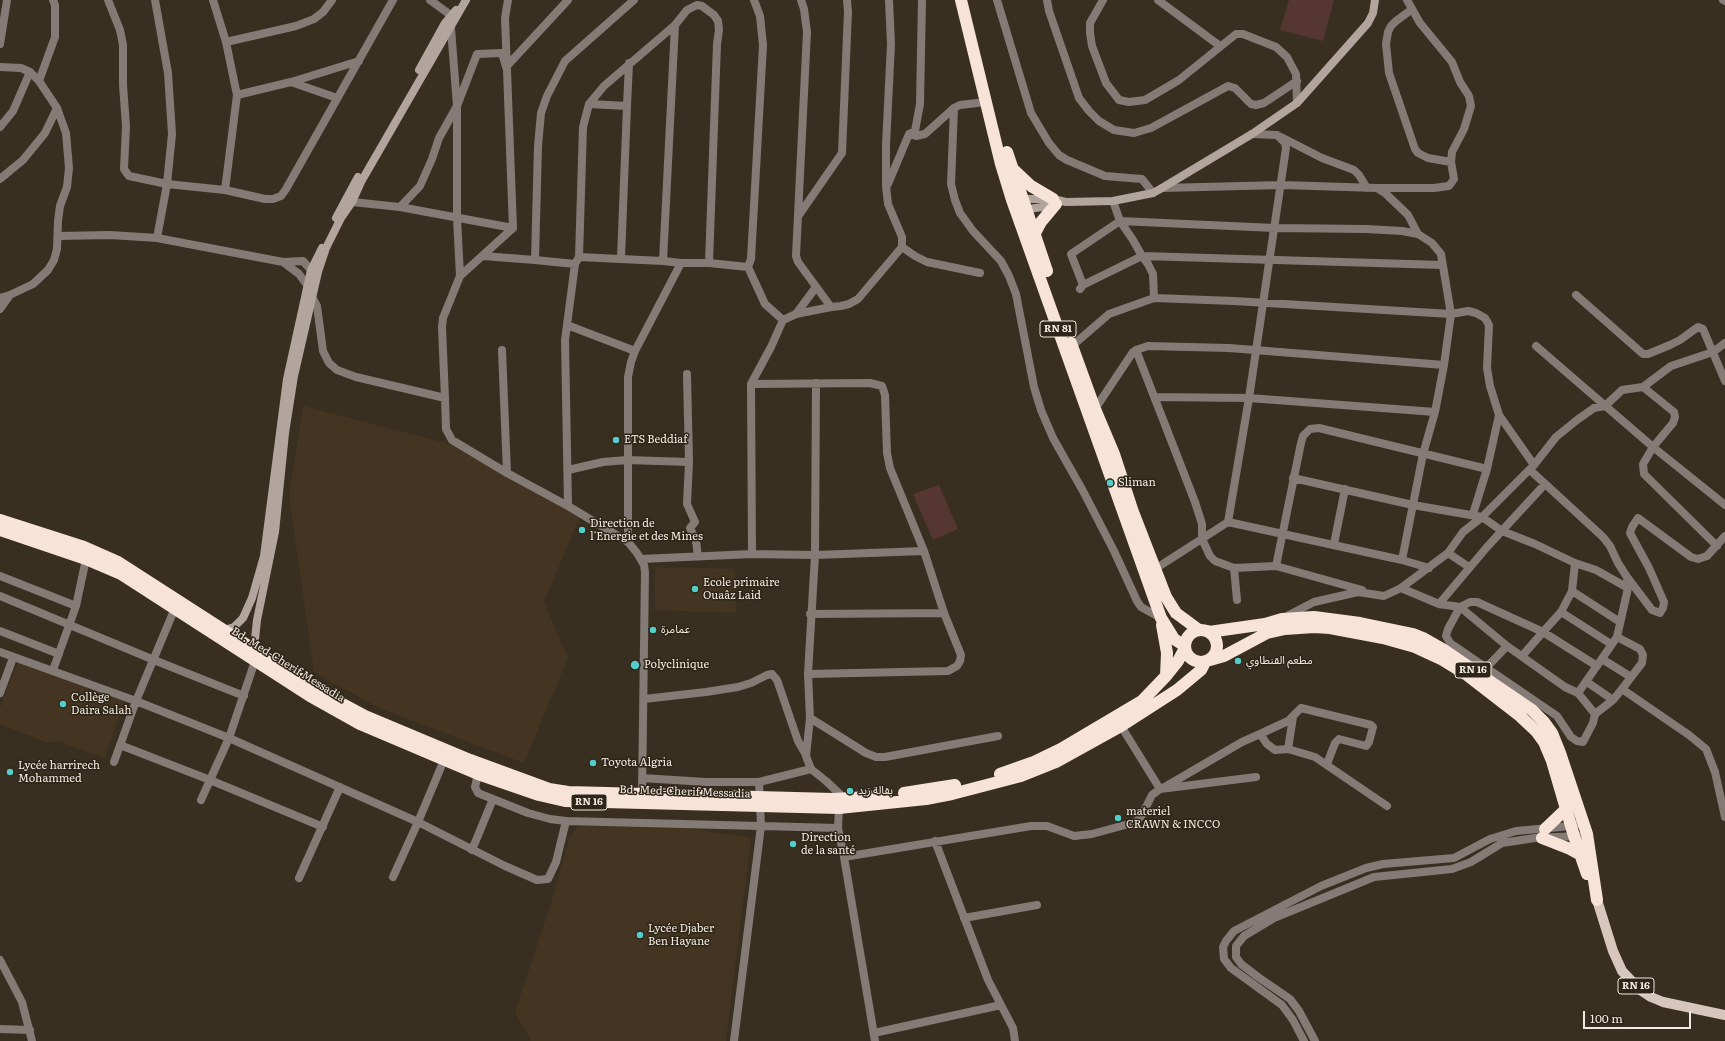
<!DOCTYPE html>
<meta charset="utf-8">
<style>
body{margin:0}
#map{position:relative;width:1725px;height:1041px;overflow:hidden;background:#392f21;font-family:Literata,serif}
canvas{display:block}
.scale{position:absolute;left:1583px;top:1011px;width:108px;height:18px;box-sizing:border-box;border:2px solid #f1eae1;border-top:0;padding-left:5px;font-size:12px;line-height:14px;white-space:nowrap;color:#f1eae1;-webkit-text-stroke:3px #2f2517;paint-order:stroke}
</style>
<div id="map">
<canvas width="1725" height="1041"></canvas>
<div class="scale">100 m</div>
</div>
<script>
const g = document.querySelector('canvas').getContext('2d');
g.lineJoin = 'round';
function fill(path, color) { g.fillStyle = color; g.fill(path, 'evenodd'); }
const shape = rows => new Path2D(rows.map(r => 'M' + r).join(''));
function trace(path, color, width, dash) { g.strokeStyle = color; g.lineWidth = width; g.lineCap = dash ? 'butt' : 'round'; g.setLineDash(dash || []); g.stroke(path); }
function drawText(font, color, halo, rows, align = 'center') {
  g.font = font + ' Literata,"Noto Sans Arabic",serif'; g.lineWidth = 3; g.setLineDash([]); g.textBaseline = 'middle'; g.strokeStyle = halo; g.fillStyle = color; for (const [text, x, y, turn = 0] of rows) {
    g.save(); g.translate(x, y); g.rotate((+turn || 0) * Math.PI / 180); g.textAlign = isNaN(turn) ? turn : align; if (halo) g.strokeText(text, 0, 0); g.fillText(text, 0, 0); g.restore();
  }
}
fill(shape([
 [303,406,450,444,580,516,544,602,568,658,524,763,379,708,314,672,289,496],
 [655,567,734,569,736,613,655,610],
 [20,656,126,699,104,758,58,741,48,743,0,724,0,708],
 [579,823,655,823,751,838,726,1041,531,1041,515,1012,552,900,569,839]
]), '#433521');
fill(shape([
 [1289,0,1334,0,1323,41,1280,30],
 [939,485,958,529,933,540,913,494]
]), '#563631');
trace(shape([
 [108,0,120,30,123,45,123,85,126,126,124,169,126,172,129,176,167,184,225,190],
 [155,0,168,73,172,134,167,184,157,238,283,262,303,261,311,270,317,271],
 [213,0,226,42,237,95,225,190,265,199,273,199,281,196,286,189,393,0],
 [430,0,452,16],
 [801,0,804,9,807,32,796,256,798,262,831,307],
 [889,0,891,44,886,145,886,186,888,204,902,237,902,247,858,299,849,304,841,306,831,307,796,314,783,320,771,347,751,384,752,554,815,555,924,551],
 [997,0,1031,113,1049,143,1059,155,1067,160,1105,176,1142,179,1153,193],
 [1047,0,1049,11,1079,98,1089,111,1099,121,1114,130,1134,133,1151,128,1228,86,1235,88,1251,104,1256,105,1264,103,1297,81],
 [1103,0,1090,23,1090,33,1092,46,1106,83,1119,100,1129,102,1145,100,1179,80,1236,34,1243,34,1276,47,1287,57,1296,74,1297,103],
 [1158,0,1220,46],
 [1723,0,1725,1],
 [1411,10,1396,21,1391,26,1388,32,1386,44,1389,73,1415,149,1418,153,1428,158,1451,162],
 [675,25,663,261,681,263],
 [226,42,296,26,314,19,323,12,332,0],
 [0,44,7,0],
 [0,67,21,68,30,72,39,81,57,108,66,133,69,168,67,187,60,206,58,221,57,249,54,260,48,270,33,284,10,295,0,298],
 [39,81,55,37,55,5,53,0],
 [291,82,337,98],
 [237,95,291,82,359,61],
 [589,104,627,106,621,258],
 [627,106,629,63],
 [954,108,951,184,955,200,960,213,973,231,1001,261,1009,276,1016,294,1034,387,1041,410,1053,438,1083,491,1114,551,1137,601,1141,607,1161,618],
 [0,127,13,111,30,72],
 [909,134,916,136,925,134,954,108,960,105,986,102],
 [1281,137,1322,158,1354,170,1359,175,1367,188],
 [0,179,23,160,45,133,57,108],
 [888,184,909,134,915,131,920,104,922,0],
 [1162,188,1282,185,1377,188,1385,193,1408,215,1418,234],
 [1377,188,1434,188,1449,186,1454,179,1451,162,1452,152,1464,129,1471,106,1469,96,1460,82,1452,62,1420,23,1407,0],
 [1113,201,1120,221,1133,240,1142,256,1148,264,1153,274,1154,298],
 [352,202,400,207,513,228],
 [400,207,420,186,432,159,439,138,457,106,477,54,502,53,506,67,568,0],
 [799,215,842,153,848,12,847,0],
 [58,236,110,235,157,238],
 [902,247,915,256,927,262,980,273],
 [483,256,535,260,538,146,541,113,547,96,565,61,634,0],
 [535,260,575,264],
 [663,261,579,257,583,127,589,104,604,86,675,25,687,10,697,5,702,6,714,15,718,21,719,30,717,44,709,263],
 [283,262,299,274,307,285,312,287],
 [748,267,751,259,763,45,760,16,754,0],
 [460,276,513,228,505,18,508,0],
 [1083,285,1071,254,1120,221,1275,228,1366,229,1402,231,1418,234,1432,243,1441,254,1451,314,1444,365,1435,412,1423,454,1402,560],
 [1080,289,1083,285,1142,256,1442,265],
 [1576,295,1643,354,1648,354,1670,345,1680,340,1698,327,1703,329,1725,381],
 [312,297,317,306,323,351,329,363,337,370,356,377,445,398,446,429,452,440,507,473,568,506,628,542,637,553,644,565,645,572,642,794],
 [0,309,10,295],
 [796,314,816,287],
 [567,325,635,351],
 [1072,346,1109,314,1154,298,1234,301,1451,314,1468,311,1476,313,1485,318,1489,325,1487,368,1490,386,1499,415,1534,465],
 [1536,346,1653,447,1725,505],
 [502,350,507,473],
 [1136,350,1195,502,1202,524,1202,539,1210,556,1215,561,1234,568,1237,600],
 [687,374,689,462,687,504,695,522,690,528,696,541,698,556],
 [816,383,815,555,808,674,810,718,806,756,811,769,826,781,844,798],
 [751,384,870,383,882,386,885,395,887,453,890,468,924,551,944,613,961,655,960,661,957,666,948,671,808,674],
 [1643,387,1674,412,1675,417,1673,423,1653,447,1643,464,1644,474,1717,546],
 [1155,397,1249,398,1435,412],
 [445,398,442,327,443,318,460,276,457,218,457,106,451,28],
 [1095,409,1133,352,1136,350,1148,346,1229,348,1444,365],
 [568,470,603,462,627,460,689,462],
 [1530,470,1603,537,1610,546,1618,563,1627,577,1628,588,1617,637,1578,693],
 [1293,478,1413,505,1482,517,1502,531,1535,544,1575,563,1572,591,1561,612,1543,632,1477,602,1470,602,1460,607,1448,629,1446,636,1450,643,1557,716,1571,737,1577,741,1583,742,1593,723,1595,714,1578,693,1565,687,1507,646,1460,607,1439,604,1401,588],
 [568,506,565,340,575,264,579,257],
 [1473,514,1487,469,1499,415],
 [1228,522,1402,560,1429,568],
 [628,542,628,377,631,362,635,351,681,263,709,263,748,267,765,304,783,320],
 [1334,544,1345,489],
 [1448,553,1469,567],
 [641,559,752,554],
 [1575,563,1596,570,1628,588],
 [1276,566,1301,443,1303,436,1310,429,1319,428,1487,469],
 [1234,568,1276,566,1362,590],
 [1155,569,1228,522,1249,398,1286,148,1285,143,1277,135,1252,134],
 [0,576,76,606],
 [1627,577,1652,610,1660,613,1663,608,1664,602,1649,568,1630,533,1632,527,1638,518,1691,557,1698,559,1707,556,1725,536],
 [1572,591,1620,622],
 [0,596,154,660,244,696],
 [1439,604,1487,547,1545,484],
 [1561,612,1611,644],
 [810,614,944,613],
 [1285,617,1314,602,1358,592,1384,596,1401,588,1448,553,1463,532,1482,517,1534,465,1556,437,1577,420,1594,408,1605,406,1622,390,1643,387,1671,366,1713,352,1725,343],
 [0,631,59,654],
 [1617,637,1640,649,1643,655,1642,663,1622,689,1689,735,1706,749,1715,772,1725,817],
 [0,652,136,701,229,738,418,822,505,866,537,880,548,879,556,862,566,821],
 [1522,656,1543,632,1597,666],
 [1602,659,1631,677],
 [1486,668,1507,646],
 [53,670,76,606,86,559],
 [1587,682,1613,700],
 [0,693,13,658],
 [644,699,706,692,738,687,751,683,767,675,772,674,777,680,798,741,806,755],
 [1595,714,1613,700,1622,689],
 [810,718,866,753,876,757,885,757,998,736],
 [1121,726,1160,789],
 [1260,734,1288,721,1301,708,1371,725,1373,727,1369,742,1366,746,1339,739,1335,743,1327,764],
 [120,745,210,780,323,827],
 [1288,749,1293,717],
 [114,762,136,701,175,608],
 [478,774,475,787,478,793,528,813,550,819,566,821,838,828],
 [642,778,706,782,759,782,761,826,734,1041],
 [759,782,811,769],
 [1163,788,1242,742,1260,734,1267,744,1275,750,1288,749,1315,757,1387,806],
 [201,800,229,738,256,658],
 [839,808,838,828,844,857,1031,826,1047,826,1074,836,1092,834,1136,822,1142,815,1152,795,1160,789,1256,777],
 [935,841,988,980,1013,1028,1015,1041],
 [472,850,493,799],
 [844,857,875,1041],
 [393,877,418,822,444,760],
 [299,878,340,787],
 [964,918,1037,905],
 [0,960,22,1002,32,1041],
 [0,1029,30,1030],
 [874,1033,1001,1005],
 [1304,1041,1293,1020,1282,1005,1231,968,1224,959,1223,947,1226,941,1234,931,1321,886,1366,868,1383,864,1454,858,1490,839,1516,831,1571,826,1583,823],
 [1315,1041,1299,1011,1290,999,1258,977,1241,964,1236,957,1236,946,1244,936,1274,918,1374,877,1452,869,1471,862,1502,843,1535,838,1579,836]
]), '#847b76', 8);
trace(shape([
 [419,70,445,23,456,10],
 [1019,199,1053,199,1066,202,1113,201,1153,193,1162,188,1252,134,1297,103,1368,23,1373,13,1375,0],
 [1022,210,1056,205],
 [336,218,358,177],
 [224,630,234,627,243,618,252,598,264,556,287,379,311,270,322,248],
 [254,648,257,620,275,532,285,433,294,376,318,272,326,248,341,218,352,202,361,182,466,0]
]), '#b2a59d', 8);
trace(shape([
 [1597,900,1613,951,1622,971,1639,989,1651,997,1663,1002,1725,1015]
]), '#d7c6bb', 10);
trace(shape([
 [961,0,1001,164,1012,200,1161,618,1174,639,1185,646],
 [1007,152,1047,271],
 [1013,169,1031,186,1053,199],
 [1034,235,1041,222,1056,204],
 [1071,343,1095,409,1114,454,1133,512,1166,597,1176,613,1199,630],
 [0,520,84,547,118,562,292,674,337,701,365,716,470,760,549,789,568,792,833,799,886,796],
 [0,530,86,559,121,574,310,696,360,724,478,774,539,795,565,801,839,808,926,799,952,794,1021,776,1056,762,1121,726,1177,690,1201,670,1205,662],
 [1162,625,1167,653,1166,676],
 '1185 646a16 16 0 1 1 32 0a16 16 0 1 1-32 0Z',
 [1209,632,1265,624,1282,619,1314,617,1360,623,1413,634,1423,638,1444,650,1532,710,1544,722,1552,733,1560,753,1587,834,1597,900],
 [1210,660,1224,656,1267,633,1285,629,1314,627,1330,628,1383,638,1415,647,1441,659,1467,675,1520,716,1536,731,1544,742,1552,761,1574,836,1587,874],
 [1000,774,1034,762,1061,749,1142,701,1166,676,1178,661,1185,648],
 [904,793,955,785],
 [1545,829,1566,809],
 [1542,838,1570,849,1581,855]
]), '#f7e3d7', 12);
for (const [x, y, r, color] of [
 [616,440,4,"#53cdcb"],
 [1110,483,4,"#53cdcb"],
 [582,530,4,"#53cdcb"],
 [695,589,4,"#53cdcb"],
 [653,630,4,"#53cdcb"],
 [1238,661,4,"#53cdcb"],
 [635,665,5,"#53cdcb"],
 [63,704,4,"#53cdcb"],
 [593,763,4,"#53cdcb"],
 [10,772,4,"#53cdcb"],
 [850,791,4,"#53cdcb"],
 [1118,818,4,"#53cdcb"],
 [793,844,4,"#53cdcb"],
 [640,935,4,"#53cdcb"]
]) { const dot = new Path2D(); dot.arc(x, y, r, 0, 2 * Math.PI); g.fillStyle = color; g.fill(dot); trace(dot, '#2f2517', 1.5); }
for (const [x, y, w] of [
 [1058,329,36],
 [1473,670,36],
 [589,802,36],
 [1636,986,36]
]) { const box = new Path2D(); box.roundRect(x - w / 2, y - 8, w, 16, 3); g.fillStyle = '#2f2517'; g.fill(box); trace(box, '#f1eae1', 1); }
drawText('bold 10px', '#f1eae1', null, [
 ["RN 81",1058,329],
 ["RN 16",1473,670],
 ["RN 16",589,802],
 ["RN 16",1636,986]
]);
drawText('11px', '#f1eae1', '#2f2517', [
 ["ETS Beddiaf",624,440],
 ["Sliman",1118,483],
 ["Direction de",590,524],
 ["l'Energie et des Mines",590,537],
 ["Ecole primaire",703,583],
 ["Ouaâz Laid",703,596],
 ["عمامرة",661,630],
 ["مطعم القنطاوي",1246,661],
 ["Polyclinique",644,665],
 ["Collège",71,698],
 ["Daira Salah",71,711],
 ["Toyota Algria",601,763],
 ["Lycée harrirech",18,766],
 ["Mohammed",18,779],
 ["بقالة زيد",858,791],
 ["materiel",1126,812],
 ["CRAWN & INCCO",1126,825],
 ["Direction",801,838],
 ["de la santé",801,851],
 ["Lycée Djaber",648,929],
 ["Ben Hayane",648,942]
], 'left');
drawText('11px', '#f1eae1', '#2f2517', [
 ["Bd. Med-Cherif Messadia",288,665,32],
 ["Bd. Med-Cherif Messadia",685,792,2]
]);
</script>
